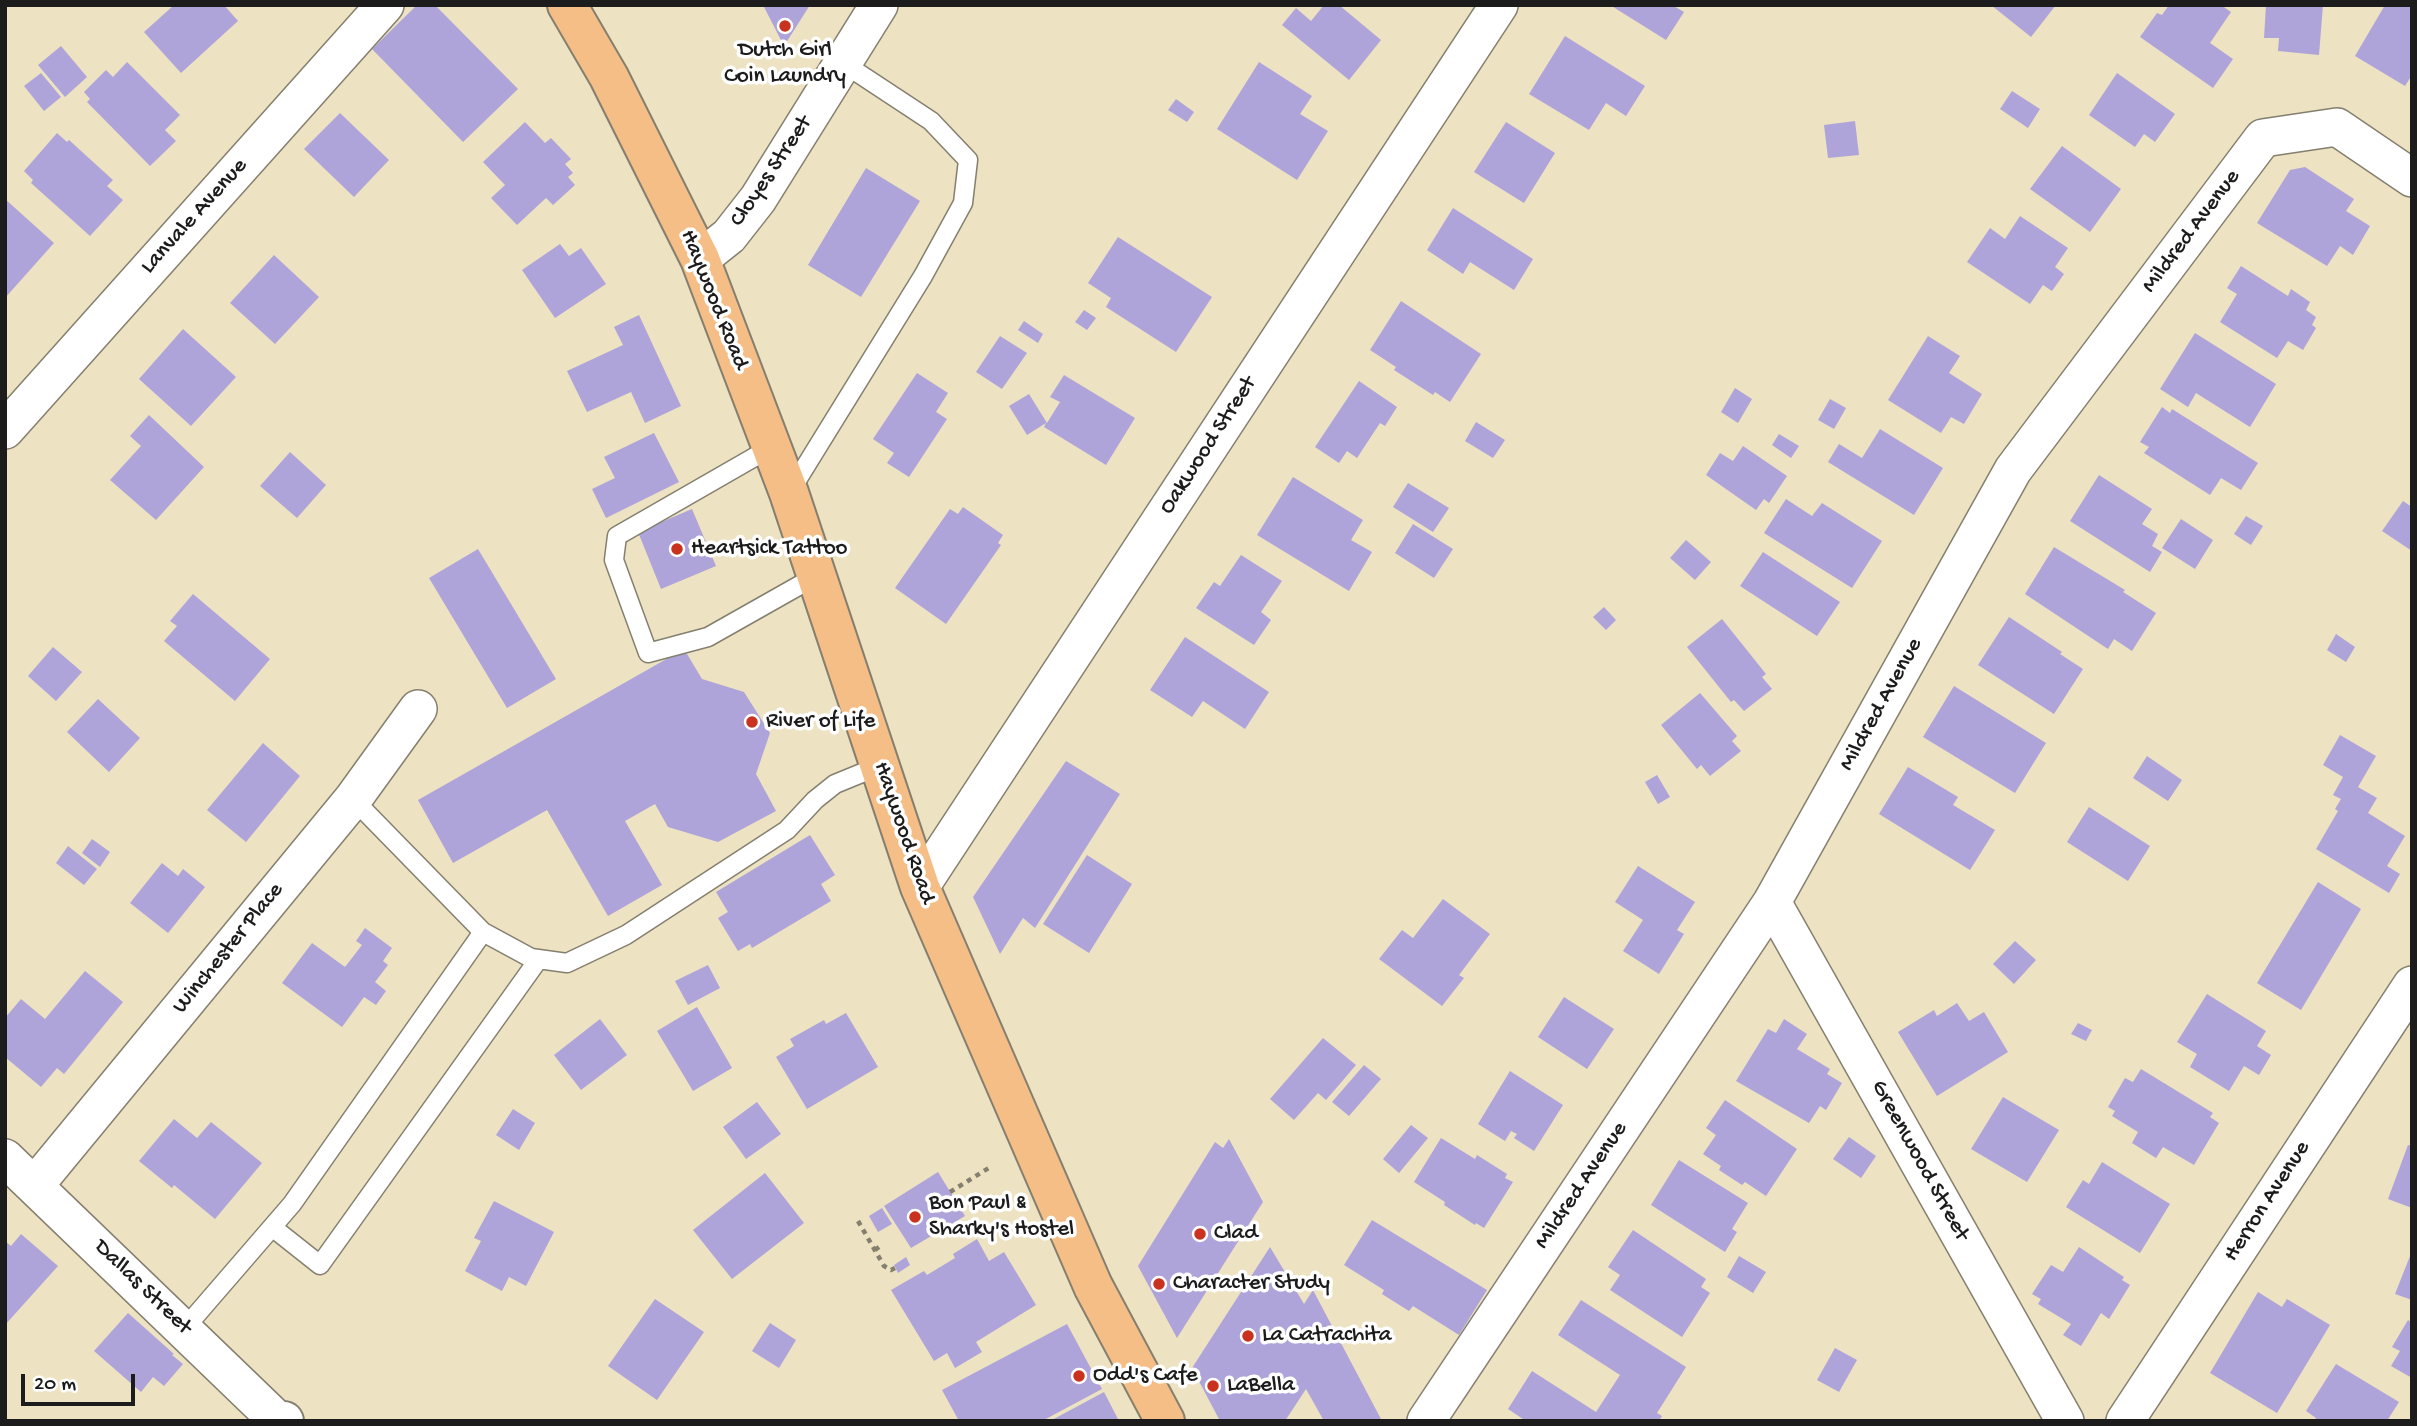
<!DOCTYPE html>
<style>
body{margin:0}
#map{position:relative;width:2417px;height:1426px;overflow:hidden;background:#ede2c2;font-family:"Gochi Hand",sans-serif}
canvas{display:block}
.frame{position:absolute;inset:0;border:7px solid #1c1c1c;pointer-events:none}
.scale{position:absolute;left:21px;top:1374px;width:114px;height:32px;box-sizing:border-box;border:4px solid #1c1c1c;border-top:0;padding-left:9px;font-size:21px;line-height:24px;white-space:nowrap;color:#1c1c1c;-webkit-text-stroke:5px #fff;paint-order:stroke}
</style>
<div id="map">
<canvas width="2417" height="1426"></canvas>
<div class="frame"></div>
<div class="scale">20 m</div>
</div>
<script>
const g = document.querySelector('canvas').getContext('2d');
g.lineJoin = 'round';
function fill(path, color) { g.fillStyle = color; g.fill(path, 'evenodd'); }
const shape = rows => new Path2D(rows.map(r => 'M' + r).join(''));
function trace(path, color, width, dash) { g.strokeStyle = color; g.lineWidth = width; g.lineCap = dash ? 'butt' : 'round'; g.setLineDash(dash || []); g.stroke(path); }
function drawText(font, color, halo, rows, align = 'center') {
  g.font = font + ' "Gochi Hand",sans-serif'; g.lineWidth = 7; g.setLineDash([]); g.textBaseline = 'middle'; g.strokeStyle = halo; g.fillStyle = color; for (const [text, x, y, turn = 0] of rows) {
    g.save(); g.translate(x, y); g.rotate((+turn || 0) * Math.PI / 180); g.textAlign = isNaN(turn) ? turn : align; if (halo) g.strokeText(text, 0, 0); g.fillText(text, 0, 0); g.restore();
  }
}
fill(shape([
 [174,5,224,5,238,21,181,73,144,32],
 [417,5,435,5,518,89,463,142,372,49],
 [763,5,810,5,784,46],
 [1324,5,1339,5,1381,40,1349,80,1282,25,1296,8,1311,21],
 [1610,5,1672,5,1684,12,1666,40],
 [1991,5,2056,5,2031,37],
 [2169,5,2221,5,2231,12,2210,43,2233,59,2213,88,2140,37,2157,13,2162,15],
 [2266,5,2323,5,2319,55,2278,51,2279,38,2264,38],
 [2385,5,2412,5,2412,75,2405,86,2355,56],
 [1565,36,1645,86,1626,116,1606,103,1589,130,1529,94],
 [61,46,87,77,65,97,38,65],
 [127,62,180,115,165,130,176,141,150,166,87,102,90,99,84,92,106,70,113,77],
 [1259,62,1312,96,1300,114,1328,131,1297,180,1217,129],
 [41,73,61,97,44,111,24,86],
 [2117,73,2175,114,2155,142,2144,134,2135,147,2089,115],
 [2012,91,2040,109,2028,128,2000,109],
 [1176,99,1194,112,1187,122,1168,110],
 [340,113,389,160,354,197,304,149],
 [1855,121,1859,155,1828,158,1824,125],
 [525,122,545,143,551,138,571,159,565,164,573,173,568,177,575,185,553,205,546,198,517,225,491,198,505,185,483,162],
 [1506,122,1555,153,1524,203,1474,172],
 [57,133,67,142,69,140,113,180,107,186,123,200,90,236,31,183,33,180,24,171],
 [2062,146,2121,189,2090,232,2030,189],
 [2305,167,2354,199,2346,211,2370,226,2353,255,2340,246,2327,266,2257,223,2290,170],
 [866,168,920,201,861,297,808,265],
 [5,199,54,243,5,298],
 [1453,208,1533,259,1514,290,1470,262,1463,274,1427,250],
 [2020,216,2068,248,2055,267,2064,274,2052,291,2043,285,2030,304,1967,262,1990,228,2005,239],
 [1118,237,1212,297,1176,352,1106,307,1111,298,1088,283],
 [560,244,569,256,581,248,606,284,555,318,522,270],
 [274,255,319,297,275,344,230,303],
 [2241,266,2288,296,2291,289,2310,302,2306,310,2316,317,2312,325,2316,328,2303,350,2288,341,2277,358,2220,322,2237,294,2227,288],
 [1401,301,1481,354,1450,402,1435,392,1433,395,1394,370,1396,367,1370,350],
 [1084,310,1096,318,1087,330,1075,322],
 [639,315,681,406,645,423,631,392,587,412,567,371,623,345,614,327],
 [1024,321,1043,334,1038,343,1018,330],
 [183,329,236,377,191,426,139,379],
 [2195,333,2276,384,2250,427,2196,393,2188,407,2160,389],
 [1000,336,1027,353,1002,389,976,372],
 [1928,336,1960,356,1949,373,1982,394,1964,424,1951,417,1941,433,1888,400],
 [917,373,948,393,936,412,947,419,909,477,887,463,894,453,873,439],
 [1064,375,1135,418,1106,465,1044,427,1046,423,1027,435,1009,406,1029,394,1047,423,1060,402,1050,397],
 [1359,381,1397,407,1385,426,1380,423,1357,458,1347,451,1339,463,1315,447],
 [1735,388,1752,399,1738,423,1721,412],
 [1830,399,1846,408,1834,429,1818,420],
 [2162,407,2170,413,2172,409,2258,463,2241,490,2221,478,2210,495,2144,453,2149,447,2140,442],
 [149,415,204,467,156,520,110,480,141,446,130,436],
 [1476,422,1505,440,1493,458,1465,441],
 [1880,429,1943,468,1914,515,1828,462,1839,444,1862,458],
 [654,433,679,482,606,518,592,489,615,478,604,457],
 [1779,434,1799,446,1791,458,1772,445],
 [1743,446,1787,476,1769,503,1764,499,1756,510,1706,475,1720,453,1733,461],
 [290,452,326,485,297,518,260,486],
 [2099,475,2152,509,2142,524,2158,534,2152,546,2162,552,2150,572,2070,521],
 [1293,477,1363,520,1351,540,1372,552,1349,591,1257,535],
 [1408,483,1449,508,1433,532,1393,507],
 [1786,499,1812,516,1822,503,1882,541,1852,588,1764,533],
 [2403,501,2412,507,2412,551,2382,531],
 [963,507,1003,535,998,543,1001,545,946,624,895,588,950,509,958,514],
 [692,509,716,566,661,589,638,532],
 [2246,516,2263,526,2251,545,2234,534],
 [2181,519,2213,540,2195,569,2162,548],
 [1413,524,1453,549,1434,578,1395,553],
 [1686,540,1711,562,1695,580,1670,558],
 [2054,547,2125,590,2123,592,2156,613,2132,651,2114,639,2108,649,2025,594],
 [478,549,556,679,507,708,429,578],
 [1763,552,1840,602,1817,636,1740,586],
 [1241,555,1282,581,1261,612,1271,620,1254,645,1196,608,1214,582,1220,586],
 [193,594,270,659,235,701,164,641,177,626,170,621],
 [1604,607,1616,620,1606,630,1593,617],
 [2009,617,2062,652,2060,654,2083,669,2054,714,1978,665],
 [1722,619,1766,674,1762,677,1772,689,1744,711,1734,700,1731,702,1687,647],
 [2336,634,2355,647,2346,662,2327,650],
 [1185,637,1269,692,1245,729,1203,701,1192,717,1150,690],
 [53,647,82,672,56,701,28,676],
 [684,649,702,679,744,692,770,733,756,774,776,811,718,842,668,827,655,804,625,821,662,885,608,916,547,810,453,863,418,800],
 [1954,686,2046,743,2015,793,1923,737],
 [1700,693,1737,736,1732,741,1741,751,1710,776,1701,765,1697,769,1661,725],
 [98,699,140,738,109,772,67,732],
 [2340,735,2376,756,2358,787,2377,798,2368,813,2405,836,2387,866,2400,874,2389,893,2316,849,2338,811,2335,809,2341,799,2333,795,2343,777,2323,765],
 [263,743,300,776,246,842,207,810],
 [2147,756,2182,780,2168,801,2133,778],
 [1066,761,1120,794,1035,928,1023,918,1000,954,973,897],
 [1908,767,1958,797,1953,805,1995,830,1970,870,1879,814],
 [1657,775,1670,797,1658,804,1645,782],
 [2089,807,2150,846,2128,881,2067,842],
 [810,835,835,875,821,884,831,901,752,948,750,944,738,951,718,918,728,912,716,892],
 [92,839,110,852,100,867,82,853],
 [68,846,97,869,84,885,56,863],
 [1087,855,1132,884,1089,953,1043,924],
 [162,863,178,876,183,869,205,887,168,933,130,903],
 [1638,866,1695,902,1677,930,1684,934,1659,974,1623,951,1643,920,1615,902],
 [2318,882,2361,909,2301,1010,2257,983],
 [1443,899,1490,934,1459,975,1464,978,1442,1006,1379,959,1402,930,1413,938],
 [365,928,392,948,383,961,388,965,375,982,386,991,376,1005,364,997,342,1027,282,983,312,943,345,967,362,945,356,941],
 [2015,941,2036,960,2014,984,1993,964],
 [708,965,720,988,688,1005,675,981],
 [85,971,123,1002,64,1074,57,1068,41,1087,5,1057,5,1018,21,999,45,1019],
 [2207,994,2266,1031,2257,1046,2271,1055,2259,1075,2244,1066,2229,1091,2190,1067,2197,1054,2177,1042],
 [1564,997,1614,1029,1587,1069,1538,1037],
 [1957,1003,1969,1021,1984,1012,2008,1052,1937,1096,1898,1032,1934,1010,1937,1016],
 [697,1007,732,1068,693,1091,657,1031],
 [846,1013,878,1067,807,1109,776,1057,794,1046,790,1039,824,1020,826,1024],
 [600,1019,627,1055,581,1090,554,1055],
 [1784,1019,1807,1034,1797,1049,1830,1069,1827,1074,1842,1083,1826,1110,1820,1106,1809,1123,1736,1081,1768,1029,1776,1033],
 [2078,1023,2092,1030,2086,1041,2071,1034],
 [1323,1038,1356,1065,1326,1100,1318,1093,1294,1120,1270,1099],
 [1364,1065,1381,1079,1349,1116,1332,1102],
 [2141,1069,2213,1113,2210,1117,2219,1123,2194,1165,2163,1147,2156,1158,2132,1143,2138,1132,2112,1116,2115,1111,2108,1107,2125,1078,2133,1082],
 [1510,1071,1563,1105,1534,1151,1514,1138,1517,1134,1511,1131,1505,1141,1478,1124],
 [2003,1097,2059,1130,2027,1182,1971,1149],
 [1725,1100,1797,1149,1766,1196,1745,1182,1742,1185,1719,1170,1721,1166,1703,1154,1716,1135,1706,1128],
 [757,1102,781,1134,746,1159,723,1127],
 [513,1109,535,1123,519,1150,496,1135],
 [174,1119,197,1138,211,1122,262,1163,215,1219,174,1185,172,1188,139,1161],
 [1411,1125,1428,1138,1399,1173,1383,1159],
 [1849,1137,1876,1156,1861,1178,1833,1159],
 [1441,1138,1475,1159,1477,1155,1507,1174,1505,1178,1513,1182,1484,1228,1476,1223,1475,1225,1444,1205,1445,1202,1414,1182],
 [1229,1139,1263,1202,1177,1338,1138,1266,1215,1142,1223,1148],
 [2408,1145,2412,1146,2412,1208,2388,1199],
 [1679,1160,1748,1203,1732,1229,1737,1232,1725,1252,1651,1205],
 [2102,1162,2170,1204,2140,1253,2066,1207,2083,1180,2089,1184],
 [938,1172,965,1216,911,1248,884,1206],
 [765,1173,804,1223,732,1279,693,1230],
 [494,1201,554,1232,526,1286,509,1277,502,1291,465,1271,481,1241,474,1238],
 [882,1208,892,1224,878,1232,869,1216],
 [1372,1220,1487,1290,1459,1335,1413,1306,1409,1311,1382,1294,1384,1290,1344,1265],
 [1633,1230,1706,1279,1701,1287,1710,1293,1682,1337,1610,1290,1620,1275,1608,1267],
 [21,1234,58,1266,5,1325,5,1241,11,1246],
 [977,1239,989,1261,1004,1252,1036,1305,976,1342,982,1352,955,1368,947,1353,934,1361,891,1290,924,1271,927,1275,955,1258,953,1254],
 [1270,1247,1304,1304,1313,1290,1382,1421,1324,1421,1306,1389,1285,1421,1220,1421,1192,1368],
 [2079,1247,2124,1277,2122,1280,2130,1285,2109,1319,2101,1313,2081,1346,2063,1335,2071,1324,2038,1304,2041,1299,2032,1294,2051,1265,2063,1272],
 [2412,1251,2412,1300,2395,1294],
 [1739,1256,1766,1272,1753,1293,1727,1277],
 [906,1257,910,1265,898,1273,894,1265],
 [2258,1292,2282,1307,2287,1299,2330,1325,2277,1413,2210,1373],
 [655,1299,704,1332,657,1400,608,1366],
 [1581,1300,1686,1367,1657,1413,1662,1416,1659,1421,1526,1421,1508,1409,1532,1371,1596,1412,1620,1375,1558,1335],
 [128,1313,174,1354,172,1355,183,1364,164,1386,153,1377,141,1392,94,1351],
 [2408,1320,2412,1323,2412,1378,2391,1366,2400,1351,2392,1347],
 [770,1323,796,1340,779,1368,752,1351],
 [1067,1324,1102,1389,1042,1421,959,1421,942,1390],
 [1835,1348,1857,1360,1839,1392,1817,1380],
 [2336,1364,2399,1402,2387,1421,2315,1421,2316,1418,2306,1411],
 [1104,1392,1119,1421,1050,1421]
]), '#aea4da');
const service = shape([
 [772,447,617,536,614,560,648,653,708,637,816,576],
 [789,493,923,276,963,203,968,160,931,121,843,63],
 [483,932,531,958,567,963,626,935,787,830,815,800,835,784,879,766],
 [272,1227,320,1265,538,960],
 [184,1329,292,1204,483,932,353,799]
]);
const minor = shape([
 [700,259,729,236,758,199,879,5],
 [5,430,385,5],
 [920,887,1499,5],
 [1772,902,2065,1421],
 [5,1158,277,1420],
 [35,1185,353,799,418,709],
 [1426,1421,1772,902,2013,470,2263,138,2337,127,2412,178],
 [2125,1421,2412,985]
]);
const tertiary = shape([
 [270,1421,284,1421]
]);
const primary = shape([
 [567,5,609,77,700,259,789,493,920,887,1093,1286,1165,1421]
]);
trace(service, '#847f6f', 21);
trace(minor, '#847f6f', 40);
trace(tertiary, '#847f6f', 42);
trace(primary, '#847f6f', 42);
trace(shape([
 [950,1192,992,1166],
 [858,1221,884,1266,891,1270,895,1268],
 [875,1250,883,1244]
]), '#847f6f', 4.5, [5, 5]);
trace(service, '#fff', 18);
trace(minor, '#fff', 37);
trace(tertiary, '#fff', 38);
trace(primary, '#f6be87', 38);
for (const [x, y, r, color] of [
 [785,26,7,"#c8321e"],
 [677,549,7,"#c8321e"],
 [752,722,7,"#c8321e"],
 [915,1217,7,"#c8321e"],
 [1200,1234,7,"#c8321e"],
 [1159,1284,7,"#c8321e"],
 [1248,1336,7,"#c8321e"],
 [1079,1376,7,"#c8321e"],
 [1213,1386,7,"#c8321e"]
]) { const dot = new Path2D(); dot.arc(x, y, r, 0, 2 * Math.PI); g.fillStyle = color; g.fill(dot); trace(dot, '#fff', 2.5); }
drawText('23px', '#1c1c1c', '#fff', [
 ["Dutch Girl",785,51,"center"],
 ["Coin Laundry",785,77,"center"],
 ["Heartsick Tattoo",691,549],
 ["River of Life",766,722],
 ["Bon Paul &",929,1204],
 ["Sharky's Hostel",929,1230],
 ["Clad",1214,1234],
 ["Character Study",1173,1284],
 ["La Catrachita",1262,1336],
 ["Odd's Cafe",1093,1376],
 ["LaBella",1227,1386]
], 'left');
drawText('23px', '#1c1c1c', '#fff', [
 ["Cloyes Street",772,172,-56],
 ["Lanvale Avenue",195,217,-48],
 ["Mildred Avenue",2192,232,-53],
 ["Haywood Road",713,300,68],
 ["Oakwood Street",1209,446,-57],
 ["Mildred Avenue",1882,705,-61],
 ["Haywood Road",903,833,71],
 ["Winchester Place",229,949,-51],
 ["Greenwood Street",1919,1161,61],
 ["Mildred Avenue",1582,1186,-56],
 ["Herron Avenue",2268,1202,-57],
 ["Dallas Street",142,1288,44]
]);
</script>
